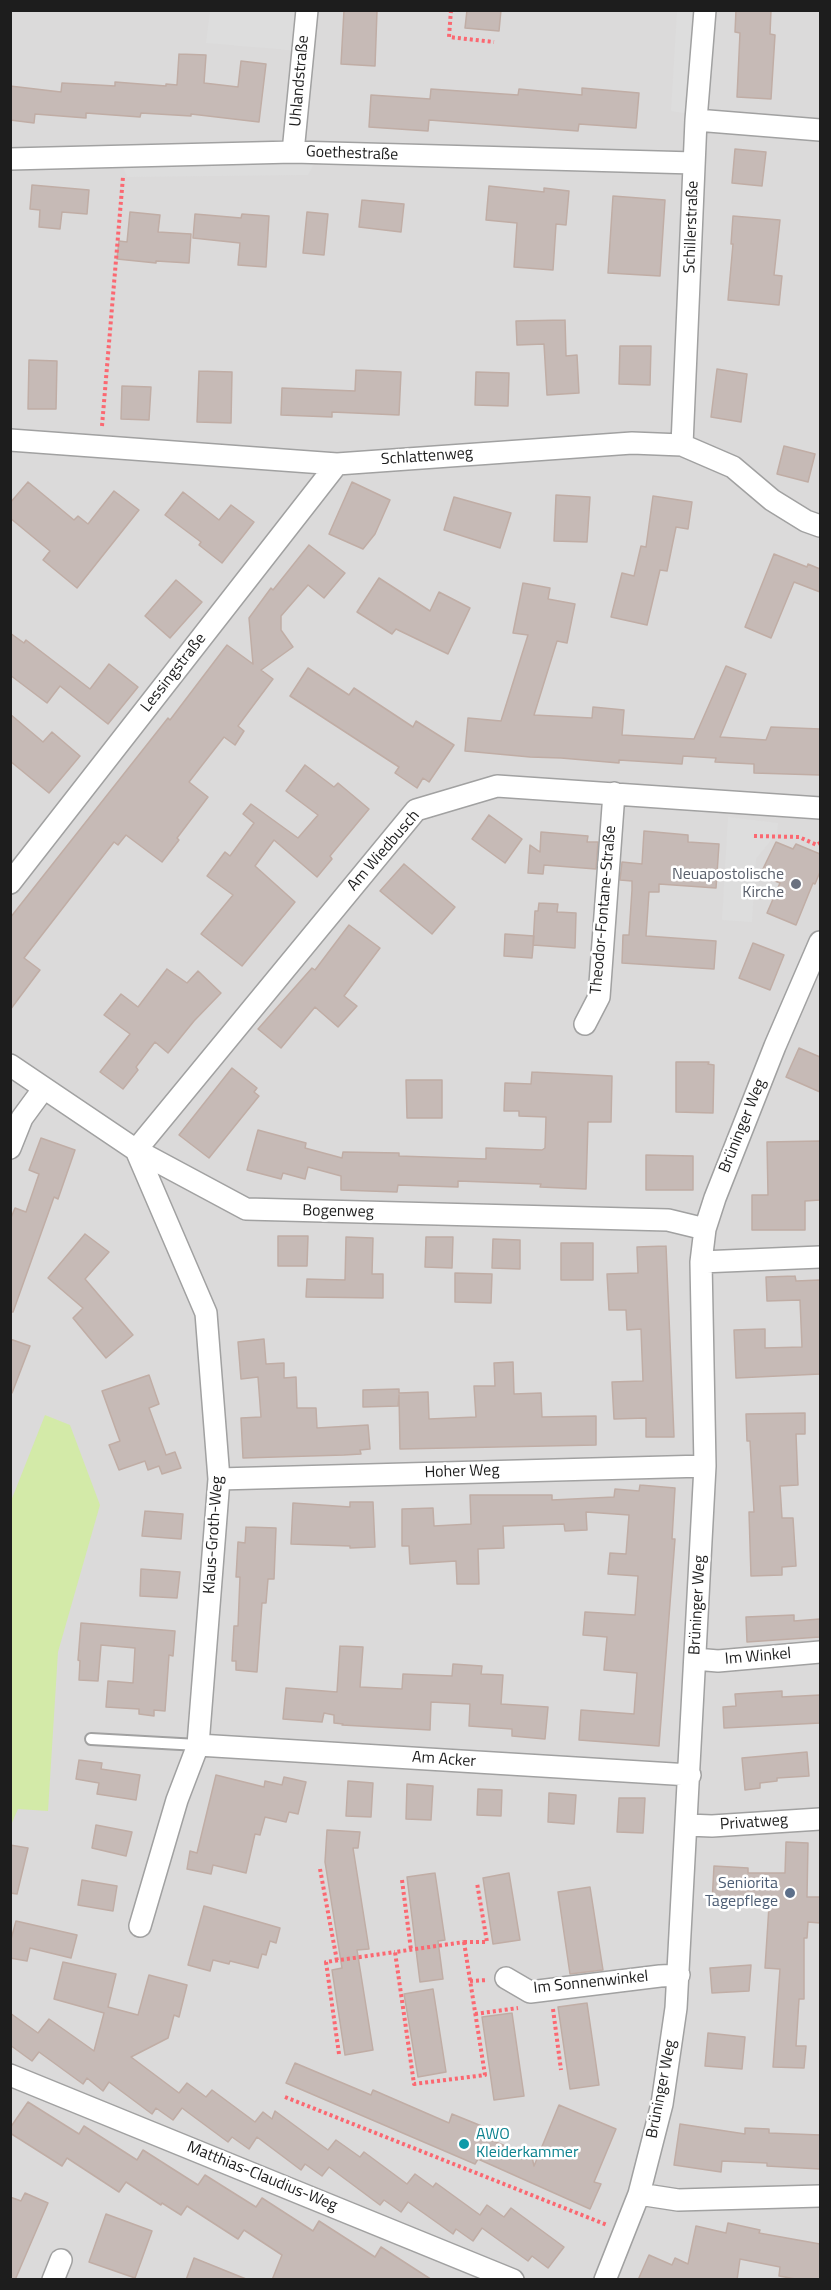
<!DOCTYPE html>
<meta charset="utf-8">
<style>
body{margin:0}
#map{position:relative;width:831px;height:2290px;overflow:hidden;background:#efe9e3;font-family:"Titillium Web",sans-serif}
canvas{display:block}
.frame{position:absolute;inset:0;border:12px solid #1d1d1d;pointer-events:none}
</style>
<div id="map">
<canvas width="831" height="2290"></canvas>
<div class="frame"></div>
</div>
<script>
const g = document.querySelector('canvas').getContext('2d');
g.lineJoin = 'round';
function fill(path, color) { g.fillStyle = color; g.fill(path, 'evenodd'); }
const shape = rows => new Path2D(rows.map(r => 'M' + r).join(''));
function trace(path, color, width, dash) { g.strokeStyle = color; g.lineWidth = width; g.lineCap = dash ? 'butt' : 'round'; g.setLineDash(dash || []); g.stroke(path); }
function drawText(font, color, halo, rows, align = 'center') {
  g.font = font + ' "Titillium Web",sans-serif'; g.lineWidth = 5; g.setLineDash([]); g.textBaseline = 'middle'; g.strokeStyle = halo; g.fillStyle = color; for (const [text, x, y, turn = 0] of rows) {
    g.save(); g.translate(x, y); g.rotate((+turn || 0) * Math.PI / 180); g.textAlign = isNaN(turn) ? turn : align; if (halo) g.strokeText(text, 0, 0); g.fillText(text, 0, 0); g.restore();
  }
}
fill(shape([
 [11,11,820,11,820,2279,11,2279]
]), '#dbdada');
fill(shape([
 [45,1415,70,1425,100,1505,58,1652,48,1811,18,1809,11,1825,11,1501]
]), '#d3eaa8');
fill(shape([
 [210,11,305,11,300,51,206,43],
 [677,11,705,11,696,115,671,111],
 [315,162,308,175,127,177,121,163],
 [728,817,778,823,777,833,756,859,752,922,722,920]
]), '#ddd');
const building = shape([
 [344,10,377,11,375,66,341,64,344,10],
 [467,10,501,10,499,31,465,28,467,10],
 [736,10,771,10,770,34,775,35,771,99,737,97,740,33,735,32,736,10],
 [179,54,206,55,204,83,238,87,241,61,266,64,259,122,191,114,191,116,141,113,140,117,86,113,86,118,35,114,34,123,10,120,10,86,61,92,62,83,115,86,115,82,166,86,166,84,177,85,179,54],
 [582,88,639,93,636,128,579,124,578,131,429,120,428,131,369,127,371,95,430,99,431,89,518,95,519,89,582,95,582,88],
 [735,149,766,152,762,186,732,183,735,149],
 [32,185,89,190,87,214,62,212,60,229,39,227,40,210,30,209,32,185],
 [489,186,544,192,544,188,569,191,566,225,556,224,553,270,514,267,517,223,486,220,489,186],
 [613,196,665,200,660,276,608,273,613,196],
 [362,200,404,204,401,232,359,227,362,200],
 [130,212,160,215,158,232,191,234,189,263,156,261,156,263,117,259,119,241,127,242,130,212],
 [307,212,328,214,324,255,303,253,307,212],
 [195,214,241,218,242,214,269,216,266,267,238,265,240,243,193,238,195,214],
 [733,216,780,220,774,275,782,276,779,305,728,300,733,244,731,244,733,216],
 [565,320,566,356,577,355,579,393,547,395,544,344,517,345,516,321,565,320],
 [620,346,651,346,650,385,619,384,620,346],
 [29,360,57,361,56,409,28,409,29,360],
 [717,369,747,374,741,422,711,417,717,369],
 [356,370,401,372,399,415,332,412,332,417,281,415,282,388,355,391,356,370],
 [199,371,232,372,231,423,197,422,199,371],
 [476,372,509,373,508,406,475,405,476,372],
 [122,386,151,387,149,420,121,419,122,386],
 [784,446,815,454,808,482,777,474,784,446],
 [28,482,74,520,78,516,88,524,114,491,139,510,77,588,43,560,50,551,10,518,10,503,28,482],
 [352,482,390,500,375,534,363,549,329,534,352,482],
 [183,492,219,520,231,505,254,522,222,563,199,545,201,542,165,515,183,492],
 [556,495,590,497,587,542,554,541,556,495],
 [653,496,692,502,688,529,676,527,667,571,660,570,647,625,611,617,622,573,634,576,641,546,646,547,653,496],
 [454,497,511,513,500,548,444,530,454,497],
 [309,545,345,573,324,598,308,585,281,616,281,630,293,647,261,670,273,679,238,726,244,731,235,745,224,737,189,782,208,797,177,838,179,840,162,862,126,835,118,845,114,842,24,958,40,970,10,1010,10,918,168,718,170,720,227,645,253,664,249,618,271,588,273,590,309,545],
 [774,554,807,567,808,564,820,569,820,592,794,582,771,638,745,627,774,554],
 [379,578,430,611,439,592,470,608,448,654,396,629,392,634,357,612,379,578],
 [176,580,202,602,170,638,145,616,176,580],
 [523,583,550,588,548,599,575,604,567,643,557,641,534,715,592,718,593,707,624,710,622,735,694,739,726,666,746,674,720,737,766,740,771,727,820,729,820,775,754,773,754,764,715,762,716,758,683,756,682,764,619,760,619,763,561,758,530,757,465,751,468,718,501,721,528,635,513,633,523,583],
 [10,633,24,643,26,640,90,689,109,664,138,687,108,724,60,686,47,703,10,675,10,633],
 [308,668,349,695,354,688,413,727,416,721,454,745,429,782,423,778,417,788,395,773,399,767,290,696,308,668],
 [10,714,43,742,52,732,80,756,49,793,10,761,10,714],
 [305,765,334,787,338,783,369,809,330,856,332,859,317,877,274,840,255,866,295,902,242,966,201,934,233,895,207,876,225,852,230,856,254,823,243,814,251,804,298,838,318,815,286,791,305,765],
 [489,815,522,839,505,863,472,839,489,815],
 [644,831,688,835,688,842,719,844,716,888,659,884,659,892,649,892,646,936,716,941,714,969,622,963,623,935,629,935,632,890,632,881,620,880,622,862,642,864,644,831],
 [541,832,588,836,587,842,598,842,596,869,544,865,543,874,528,873,530,845,540,852,541,832],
 [776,842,793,849,796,844,820,854,820,872,815,884,813,883,796,925,767,913,780,883,760,875,776,842],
 [404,864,455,907,432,934,380,891,404,864],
 [539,903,558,904,557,912,576,913,575,948,533,945,535,911,538,911,539,903],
 [349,925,380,948,344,996,357,1006,338,1027,315,1007,281,1048,258,1029,312,968,315,970,349,925],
 [505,934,534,936,532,958,504,956,505,934],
 [753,943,784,955,770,990,739,978,753,943],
 [167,969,187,983,198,971,221,993,194,1021,168,1053,155,1042,136,1067,138,1070,123,1089,100,1072,130,1034,104,1015,121,994,138,1007,167,969],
 [799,1048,820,1057,820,1092,786,1077,799,1048],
 [676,1062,709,1062,708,1064,714,1065,713,1113,676,1112,676,1062],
 [232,1068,257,1088,254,1092,259,1096,209,1158,179,1135,232,1068],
 [532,1072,612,1076,611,1122,588,1122,586,1189,540,1187,541,1184,458,1181,458,1187,398,1185,397,1192,341,1190,341,1176,308,1167,305,1179,283,1173,281,1179,247,1170,258,1130,306,1143,305,1148,342,1158,343,1152,399,1153,399,1156,486,1159,486,1148,542,1150,545,1148,546,1117,519,1116,519,1111,504,1111,505,1083,531,1084,532,1072],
 [406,1080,442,1080,442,1118,407,1118,406,1080],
 [41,1138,75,1150,58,1199,54,1197,13,1312,10,1312,10,1220,15,1208,26,1212,39,1174,29,1170,41,1138],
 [820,1141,820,1200,805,1201,805,1230,752,1230,752,1195,768,1195,767,1142,820,1141],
 [646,1155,693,1156,693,1190,646,1190,646,1155],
 [85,1234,109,1252,85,1279,133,1335,106,1358,73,1318,83,1308,48,1278,85,1234],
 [278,1236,308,1236,307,1266,278,1266,278,1236],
 [346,1237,373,1238,372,1274,383,1274,383,1298,306,1297,307,1279,345,1280,346,1237],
 [426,1237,453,1237,452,1268,425,1267,426,1237],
 [493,1239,520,1240,520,1269,492,1268,493,1239],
 [561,1243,593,1243,593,1280,561,1280,561,1243],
 [666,1246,674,1437,646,1437,646,1418,614,1419,612,1382,643,1381,641,1329,627,1330,626,1310,609,1310,607,1274,638,1273,637,1247,666,1246],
 [455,1273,492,1274,491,1303,455,1302,455,1273],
 [795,1276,796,1281,820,1280,820,1374,736,1378,734,1330,765,1329,765,1348,802,1347,800,1300,767,1301,766,1277,795,1276],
 [10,1339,30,1346,12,1393,10,1393,10,1339],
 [264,1339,266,1364,284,1363,284,1378,296,1377,297,1408,316,1408,317,1428,368,1425,370,1449,360,1450,361,1454,344,1455,243,1458,241,1418,261,1417,258,1377,241,1379,238,1342,264,1339],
 [513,1362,514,1394,541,1393,542,1417,596,1416,596,1445,400,1449,399,1395,398,1406,363,1407,363,1390,399,1389,399,1393,428,1392,429,1419,476,1417,474,1386,495,1386,494,1363,513,1362],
 [149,1375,159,1404,149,1408,166,1455,175,1452,181,1468,162,1474,159,1466,148,1470,145,1461,119,1470,109,1445,120,1441,102,1391,149,1375],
 [805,1413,805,1434,796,1434,798,1485,780,1486,782,1518,793,1518,796,1566,782,1567,782,1575,751,1576,749,1512,754,1512,750,1441,747,1441,746,1414,805,1413],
 [640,1485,675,1488,672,1539,675,1539,659,1746,579,1740,581,1710,634,1714,637,1673,604,1670,607,1637,583,1635,585,1612,635,1615,638,1576,608,1574,610,1553,626,1554,629,1515,586,1512,587,1530,565,1531,564,1524,503,1526,504,1548,478,1549,479,1584,457,1584,456,1561,410,1564,409,1546,402,1546,402,1509,433,1508,434,1526,471,1524,470,1495,552,1495,552,1500,614,1497,615,1489,639,1491,640,1485],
 [350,1502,373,1502,375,1547,350,1548,350,1546,291,1544,293,1503,350,1507,350,1502],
 [145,1511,183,1514,181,1539,142,1536,145,1511],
 [246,1527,276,1528,274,1579,268,1579,266,1603,262,1603,257,1672,236,1670,236,1661,232,1661,234,1626,238,1626,240,1577,236,1577,238,1542,245,1543,246,1527],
 [141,1569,180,1572,177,1598,140,1596,141,1569],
 [794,1615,794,1621,820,1619,820,1637,747,1642,746,1617,794,1615],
 [81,1623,175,1631,173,1656,169,1655,165,1711,154,1710,154,1716,139,1714,139,1709,106,1707,108,1681,133,1683,135,1648,101,1645,98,1681,79,1680,80,1661,78,1660,81,1623],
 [340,1646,363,1647,360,1687,402,1689,403,1674,452,1676,453,1664,482,1666,481,1674,503,1675,501,1704,548,1707,545,1739,512,1736,512,1729,469,1726,470,1704,431,1702,430,1730,342,1725,343,1724,334,1723,334,1715,324,1713,322,1722,283,1719,286,1688,337,1692,340,1646],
 [782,1691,782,1697,820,1695,820,1723,724,1728,723,1707,736,1706,735,1694,782,1691],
 [807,1752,809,1776,777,1778,777,1781,760,1783,760,1788,745,1790,742,1758,807,1752],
 [79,1760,102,1763,101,1769,140,1775,136,1800,97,1794,99,1783,76,1779,79,1760],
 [216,1775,264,1787,265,1781,282,1785,284,1777,306,1782,298,1814,289,1812,286,1822,265,1817,260,1835,255,1834,246,1873,213,1865,211,1874,187,1869,190,1851,197,1853,216,1775],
 [348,1781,373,1783,371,1817,346,1816,348,1781],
 [407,1784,433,1786,431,1820,406,1819,407,1784],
 [478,1789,502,1790,501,1816,477,1815,478,1789],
 [549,1793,576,1795,574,1824,548,1822,549,1793],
 [619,1798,645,1798,643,1833,617,1832,619,1798],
 [96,1825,132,1832,126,1856,92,1848,96,1825],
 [327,1830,360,1832,358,1848,353,1848,369,1949,357,1950,373,2050,345,2055,332,1970,342,1968,325,1862,327,1830],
 [786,1842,808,1843,807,1897,820,1897,820,1923,808,1922,807,1938,804,1938,804,1999,799,1999,796,2046,806,2046,804,2068,773,2067,780,1969,765,1968,769,1906,712,1903,714,1866,748,1868,748,1873,785,1873,786,1842],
 [10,1845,28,1848,17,1894,10,1893,10,1845],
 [435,1873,445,1940,438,1941,443,1979,420,1982,407,1877,435,1873],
 [509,1873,520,1940,493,1944,483,1878,509,1873],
 [82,1880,117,1886,113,1911,78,1905,82,1880],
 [590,1887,603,1970,570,1974,558,1892,590,1887],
 [204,1906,280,1928,276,1943,270,1941,266,1955,262,1954,258,1968,230,1961,229,1964,213,1960,210,1971,188,1965,204,1906],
 [16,1921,77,1935,71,1958,30,1948,27,1961,10,1958,10,1943,16,1921],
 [63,1962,116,1974,108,2007,138,2015,149,1975,187,1985,179,2017,174,2015,168,2038,131,2057,179,2093,187,2083,206,2097,212,2090,255,2122,263,2112,272,2119,275,2111,328,2150,336,2140,360,2157,364,2152,407,2184,415,2174,433,2187,436,2183,480,2215,487,2205,504,2217,511,2208,564,2247,548,2268,532,2256,528,2261,482,2228,473,2241,456,2229,453,2234,408,2202,401,2212,384,2200,380,2205,329,2167,322,2176,305,2164,301,2170,257,2137,249,2149,232,2137,228,2142,182,2108,173,2120,156,2108,152,2114,109,2082,103,2091,87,2078,83,2084,39,2052,32,2061,10,2045,10,2013,38,2033,49,2019,94,2051,104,2013,54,1999,63,1962],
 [751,1965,749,1991,712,1993,710,1968,751,1965],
 [433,1989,446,2072,418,2077,404,1994,433,1989],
 [587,2003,599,2085,570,2089,558,2007,587,2003],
 [512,2013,524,2096,494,2100,482,2017,512,2013],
 [708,2033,745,2037,742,2069,705,2066,708,2033],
 [295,2063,371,2095,373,2090,449,2123,452,2114,494,2131,491,2140,532,2157,534,2166,559,2105,616,2129,594,2182,601,2184,590,2209,478,2159,475,2164,286,2083,295,2063],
 [28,2102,79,2134,84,2126,137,2160,143,2150,198,2185,205,2175,256,2207,262,2198,313,2231,319,2221,375,2257,381,2247,432,2280,272,2280,282,2255,244,2230,238,2239,187,2206,181,2215,162,2203,161,2205,126,2182,119,2192,67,2158,62,2166,10,2133,10,2128,28,2102],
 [680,2124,745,2134,745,2128,769,2129,769,2133,820,2135,820,2169,767,2166,767,2163,722,2161,721,2172,674,2165,680,2124],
 [25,2193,48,2203,15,2280,10,2280,10,2197,21,2201,25,2193],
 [106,2214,152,2231,135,2278,89,2262,106,2214],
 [728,2223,760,2230,759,2233,820,2244,820,2280,801,2280,779,2276,780,2267,740,2259,737,2280,638,2280,649,2255,672,2265,675,2258,688,2264,696,2226,726,2233,728,2223],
 [194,2258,246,2279,246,2280,186,2280,194,2258]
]);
fill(building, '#c6bab6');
trace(building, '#c0ada5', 1.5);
const lane = shape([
 [91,1739,198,1745]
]);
const street = shape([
 [696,120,820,130],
 [293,152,307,10],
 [10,159,293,152,694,163],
 [10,440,337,464,632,443,682,445,733,467,772,500,806,521,820,526],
 [682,445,696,120,705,10],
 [10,883,337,464],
 [585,1024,599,997,614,793],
 [10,1065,136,1150,246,1209,668,1220,705,1229],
 [10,1148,22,1118,44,1088],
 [701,1262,820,1257],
 [219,1479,705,1466],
 [695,1659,718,1661,820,1652],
 [198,1745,690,1775],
 [687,1825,712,1826,820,1819],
 [140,1926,177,1800,198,1745,219,1479,206,1313,136,1150,416,810,497,786,820,808],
 [506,1978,530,1992,660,1976,679,1975],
 [10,2075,513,2280],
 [639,2194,678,2200,820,2196],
 [53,2280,61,2260],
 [605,2280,639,2194,662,2104,676,2008,705,1466,701,1262,705,1229,715,1198,775,1046,820,942]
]);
trace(lane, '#a1a1a1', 14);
trace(street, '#a1a1a1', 24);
trace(shape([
 [451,10,449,37,494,42],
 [102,426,123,177],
 [754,836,799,837,817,845,820,843],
 [320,1869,337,1961],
 [402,1880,411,1950],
 [464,1942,485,2075,414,2084,395,1952,464,1942],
 [464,1942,487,1942,477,1883],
 [470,1981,488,1980],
 [553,2009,561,2070],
 [475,2014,518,2008],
 [339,2054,326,1962,395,1952],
 [285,2097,607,2225]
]), '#fb6871', 4, [3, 3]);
trace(lane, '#fff', 10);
trace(street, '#fff', 21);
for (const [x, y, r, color] of [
 [796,884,6,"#6b7280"],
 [790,1893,6,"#5c6f8a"],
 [464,2144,6,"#0f9aa8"]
]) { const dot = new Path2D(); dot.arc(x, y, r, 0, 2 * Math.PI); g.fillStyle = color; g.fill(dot); trace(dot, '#fff', 2); }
drawText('16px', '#1d1d1d', '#fff', [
 ["Uhlandstraße",300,81,-85],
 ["Goethestraße",352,154,2],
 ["Schillerstraße",692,227,-88],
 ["Schlattenweg",427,457,-4],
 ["Lessingstraße",174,673,-52],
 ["Am Wiedbusch",384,851,-49],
 ["Theodor-Fontane-Straße",604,910,-85],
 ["Brüninger Weg",743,1126,-68],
 ["Bogenweg",338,1212,1],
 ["Hoher Weg",462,1472,-2],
 ["Klaus-Groth-Weg",214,1535,-86],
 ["Brüninger Weg",698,1605,-87],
 ["Im Winkel",758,1657,-5],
 ["Am Acker",444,1760,4],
 ["Privatweg",754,1823,-4],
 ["Im Sonnenwinkel",591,1983,-6],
 ["Brüninger Weg",662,2089,-79],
 ["Matthias-Claudius-Weg",262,2177,22]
]);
drawText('16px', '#5b616d', '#fff', [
 ["Neuapostolische",784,875],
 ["Kirche",784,893]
], 'right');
drawText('16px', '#4e5e75', '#fff', [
 ["Seniorita",778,1884],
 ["Tagepflege",778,1902]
], 'right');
drawText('16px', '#0d838f', '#fff', [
 ["AWO",476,2135],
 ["Kleiderkammer",476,2153]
], 'left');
</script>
